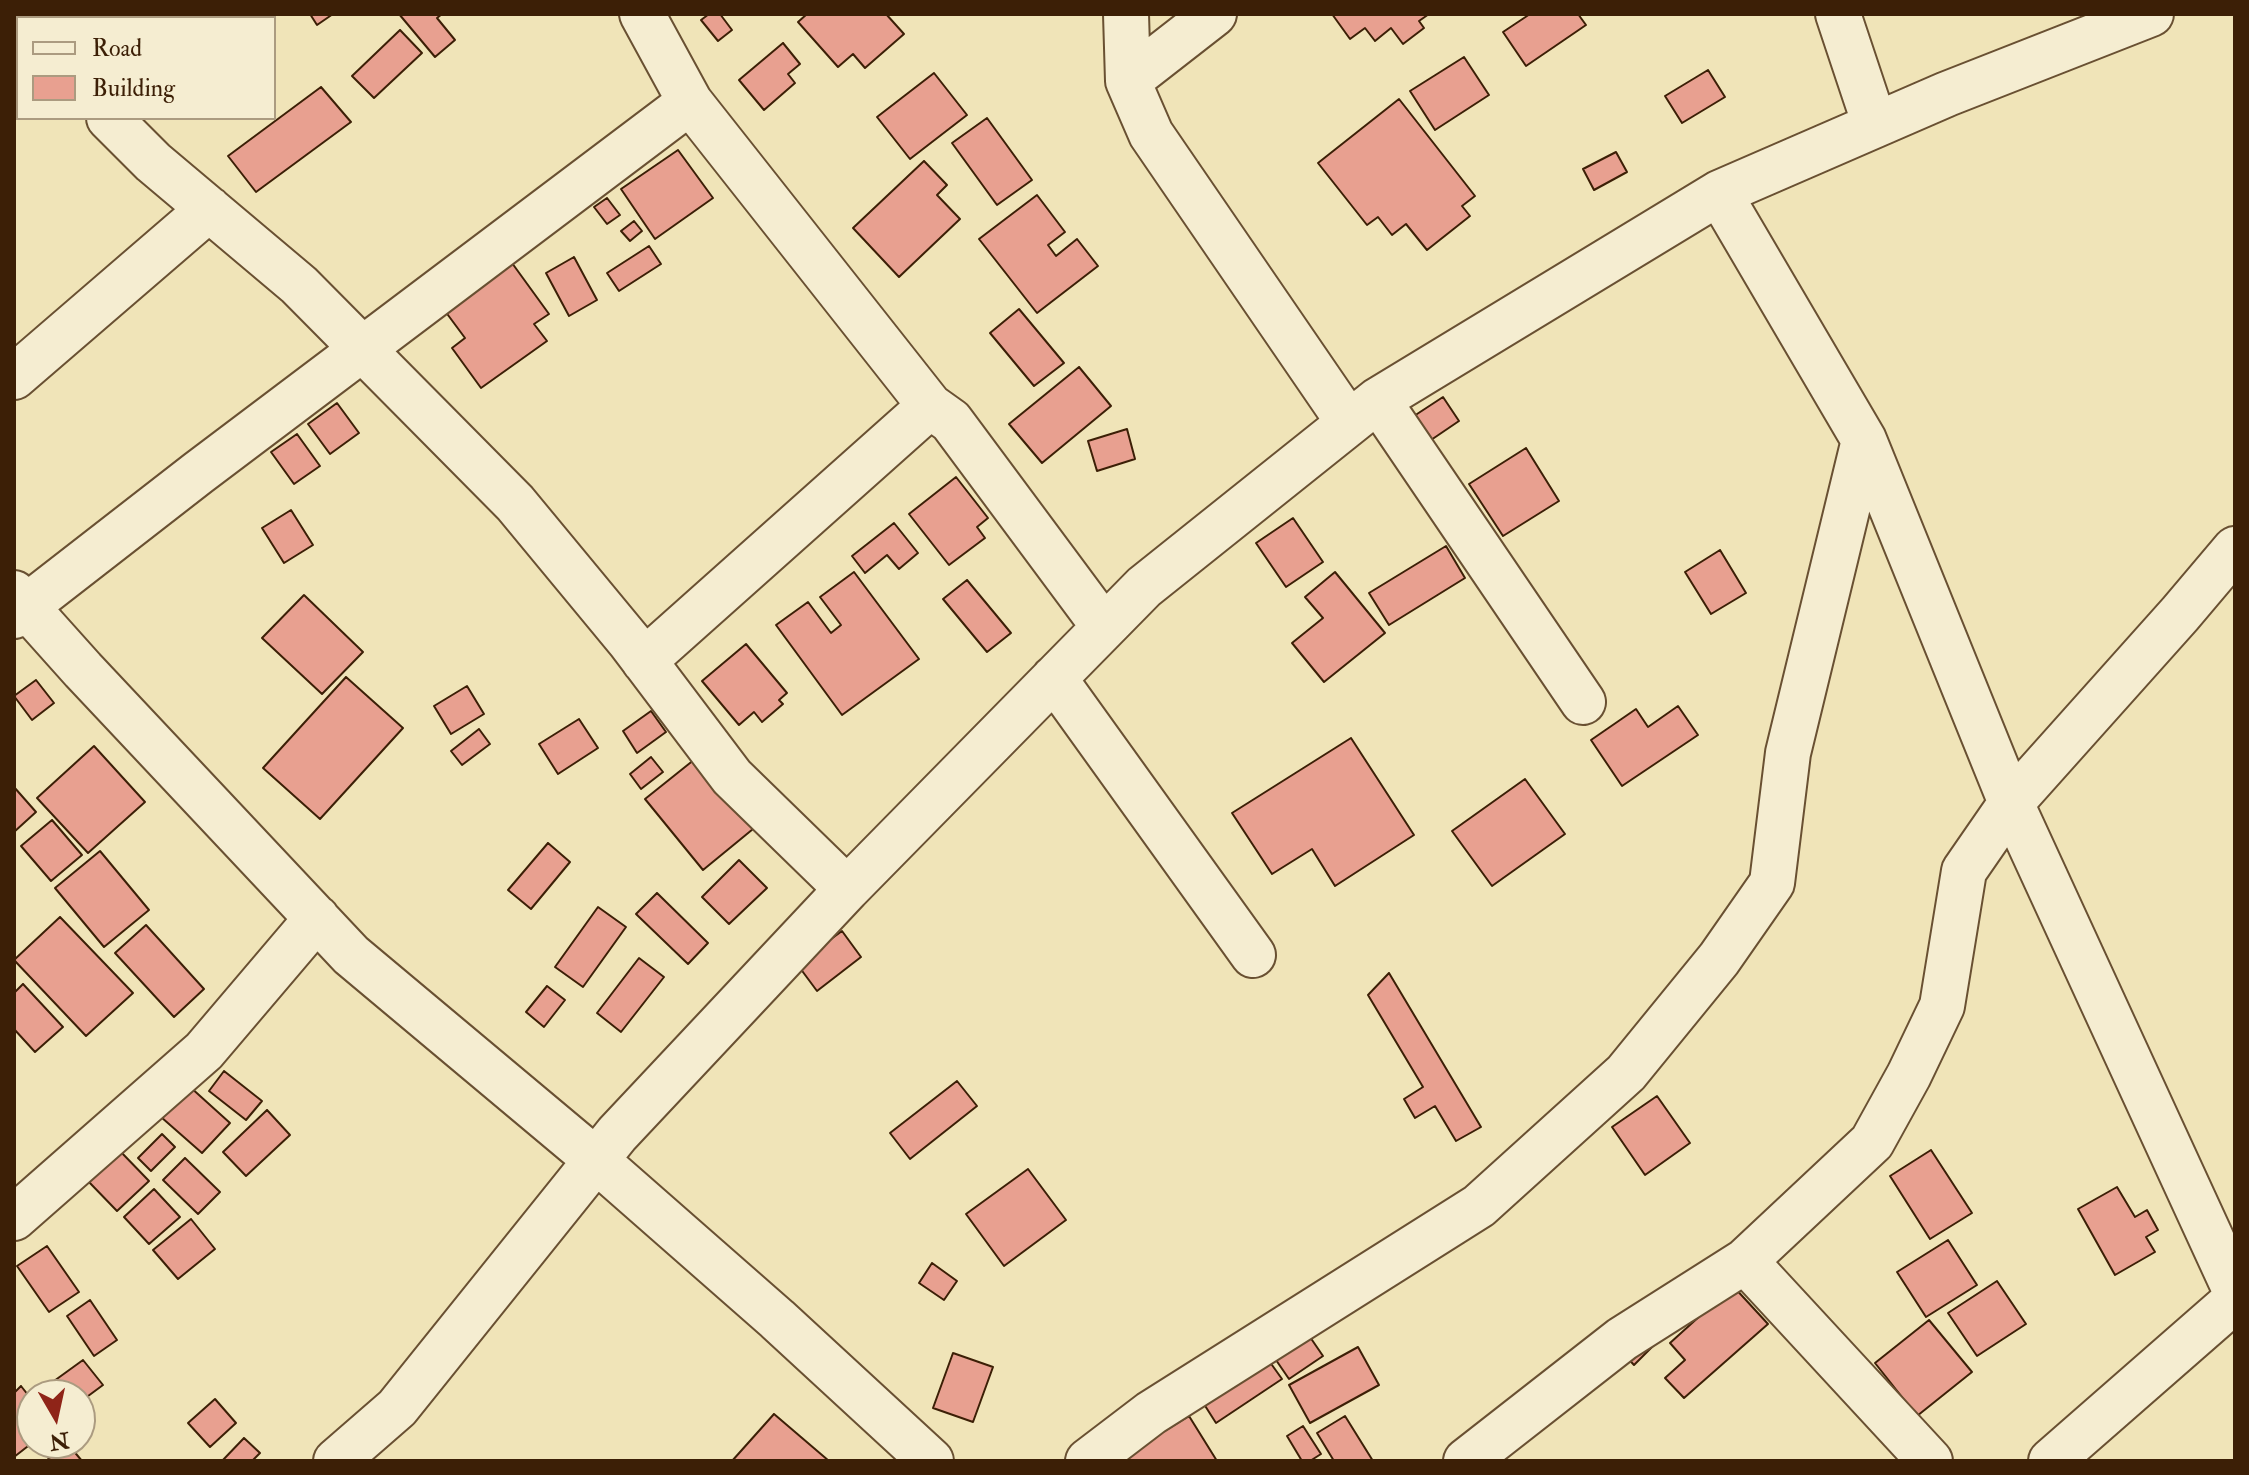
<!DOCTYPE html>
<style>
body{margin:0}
#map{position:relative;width:2249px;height:1475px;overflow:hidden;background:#f0e4b8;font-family:"IM FELL Double Pica",serif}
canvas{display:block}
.frame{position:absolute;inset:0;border:16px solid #3c1f06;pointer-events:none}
.legend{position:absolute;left:16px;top:16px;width:260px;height:104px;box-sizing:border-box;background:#f5edd1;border:2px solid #ab9b80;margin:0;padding:10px 14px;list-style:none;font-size:24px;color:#3c1f06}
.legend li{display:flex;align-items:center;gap:16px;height:40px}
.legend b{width:40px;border:2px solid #ab9b80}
.north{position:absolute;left:16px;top:1379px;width:80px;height:80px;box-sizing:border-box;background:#f5edd1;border:2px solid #ab9b80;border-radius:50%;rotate:171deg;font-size:22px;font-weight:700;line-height:32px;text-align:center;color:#3c1f06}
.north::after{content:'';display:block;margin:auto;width:28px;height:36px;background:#8f2418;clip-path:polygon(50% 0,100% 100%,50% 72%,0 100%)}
</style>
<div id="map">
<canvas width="2249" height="1475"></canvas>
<div class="frame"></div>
<ul class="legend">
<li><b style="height:10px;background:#f5edd1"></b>Road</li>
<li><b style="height:22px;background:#e8a090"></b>Building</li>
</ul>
<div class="north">N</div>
</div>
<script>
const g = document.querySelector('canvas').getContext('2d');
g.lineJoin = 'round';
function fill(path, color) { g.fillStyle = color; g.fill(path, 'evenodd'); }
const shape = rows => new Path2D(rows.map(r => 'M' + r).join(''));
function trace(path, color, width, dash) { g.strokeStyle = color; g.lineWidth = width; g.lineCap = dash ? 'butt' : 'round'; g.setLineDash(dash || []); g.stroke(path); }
const building = shape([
 [151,14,186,14,189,18,146,18,151,14],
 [310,14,333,14,317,25,310,14],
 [399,14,442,14,437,18,455,40,435,57,399,14],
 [709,14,720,14,732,30,718,41,701,20,709,14],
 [807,14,886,14,904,34,865,68,853,54,838,67,798,22,807,14],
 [1332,14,1429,14,1419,21,1424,28,1403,44,1391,28,1375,41,1365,28,1350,39,1332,14],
 [1530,14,1578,14,1586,25,1526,66,1503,32,1530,14],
 [400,30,422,53,374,98,352,76,400,30],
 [783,43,800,64,788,74,795,83,764,110,739,80,783,43],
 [1464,57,1489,95,1435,130,1410,91,1464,57],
 [1708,70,1725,97,1682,123,1665,96,1708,70],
 [934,73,967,115,910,159,877,117,934,73],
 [321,87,351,122,256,192,228,156,321,87],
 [1399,99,1475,196,1462,206,1470,216,1427,250,1406,224,1392,235,1378,217,1367,225,1318,163,1399,99],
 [987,118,1032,180,997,205,952,143,987,118],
 [678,150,713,198,655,239,621,189,678,150],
 [1616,152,1627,172,1594,190,1583,169,1616,152],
 [924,161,947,185,937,195,960,219,899,277,853,228,924,161],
 [1037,195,1065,232,1048,245,1056,256,1077,239,1098,266,1037,313,979,239,1037,195],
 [607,198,620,215,607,224,594,207,607,198],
 [634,221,642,231,630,241,621,231,634,221],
 [649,246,661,264,619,291,607,273,649,246],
 [574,257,597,300,569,316,546,273,574,257],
 [512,263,549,314,534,324,547,341,481,388,452,348,465,338,445,311,512,263],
 [1019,309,1064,363,1034,386,990,333,1019,309],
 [1079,367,1111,406,1042,463,1009,424,1079,367],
 [1443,397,1459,421,1431,440,1414,416,1443,397],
 [337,403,359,433,330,454,308,424,337,403],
 [1127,429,1135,459,1097,471,1088,441,1127,429],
 [297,434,320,466,294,484,271,452,297,434],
 [1526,448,1559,501,1503,536,1469,484,1526,448],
 [956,477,988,518,977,527,985,538,949,565,909,514,956,477],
 [291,510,313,545,284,563,262,528,291,510],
 [1293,518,1323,562,1286,587,1256,543,1293,518],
 [894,523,918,553,899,569,887,555,865,573,852,556,894,523],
 [1446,546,1465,578,1389,625,1369,593,1446,546],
 [1720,550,1746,593,1711,614,1685,572,1720,550],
 [854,572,919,659,842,715,776,625,808,602,831,633,841,625,820,597,854,572],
 [1335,572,1385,633,1324,682,1292,643,1323,618,1305,597,1335,572],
 [967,580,1011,633,987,652,943,599,967,580],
 [304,595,363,652,322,694,262,638,304,595],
 [746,644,787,693,779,700,783,704,762,722,754,712,739,725,702,681,746,644],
 [346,677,403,728,320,819,263,768,346,677],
 [36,680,54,703,32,720,14,696,36,680],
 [467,686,484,714,451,734,434,706,467,686],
 [1678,706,1698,735,1622,786,1591,740,1636,709,1648,727,1678,706],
 [651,711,666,732,637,753,623,731,651,711],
 [579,719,598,748,558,774,539,744,579,719],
 [479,729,490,744,462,765,451,751,479,729],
 [1351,738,1414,835,1335,886,1312,849,1272,874,1232,813,1351,738],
 [94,746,145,802,88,853,37,798,94,746],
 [651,757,663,772,641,789,630,774,651,757],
 [695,759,753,829,703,870,645,799,695,759],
 [1525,779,1565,834,1492,886,1452,831,1525,779],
 [14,787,36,812,14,832,14,787],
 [52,820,82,855,51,881,21,846,52,820],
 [548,843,570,862,531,909,508,890,548,843],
 [100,851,149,910,104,947,55,888,100,851],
 [739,860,767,888,729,924,702,897,739,860],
 [657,893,708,943,688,964,636,914,657,893],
 [598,907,626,927,583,987,555,967,598,907],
 [60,917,133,993,86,1036,14,960,60,917],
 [146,925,204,989,174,1017,115,953,146,925],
 [842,931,861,957,817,991,797,964,842,931],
 [639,958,664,977,621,1032,597,1013,639,958],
 [1389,973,1481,1127,1456,1141,1435,1106,1415,1118,1404,1099,1423,1087,1368,995,1389,973],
 [23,984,63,1027,35,1052,14,1029,14,993,23,984],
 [547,986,565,1000,544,1027,526,1012,547,986],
 [224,1071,262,1101,246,1120,209,1091,224,1071],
 [957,1081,977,1106,910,1159,890,1133,957,1081],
 [189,1086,230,1123,202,1153,161,1117,189,1086],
 [1657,1096,1690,1143,1645,1175,1612,1127,1657,1096],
 [267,1110,290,1135,246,1176,223,1152,267,1110],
 [162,1134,175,1147,151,1171,138,1158,162,1134],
 [1931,1150,1972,1213,1930,1239,1890,1176,1931,1150],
 [120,1151,149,1181,117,1211,88,1181,120,1151],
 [185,1158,220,1192,198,1214,163,1180,185,1158],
 [1028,1169,1066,1220,1004,1266,966,1214,1028,1169],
 [2117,1187,2135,1217,2147,1210,2158,1230,2146,1237,2155,1252,2115,1275,2078,1209,2117,1187],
 [154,1189,180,1217,149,1244,124,1217,154,1189],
 [191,1219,215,1249,178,1279,153,1250,191,1219],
 [1948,1240,1977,1285,1926,1317,1897,1272,1948,1240],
 [47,1246,79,1292,49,1312,17,1266,47,1246],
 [932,1263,957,1281,944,1300,919,1283,932,1263],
 [1997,1281,2026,1324,1977,1356,1948,1313,1997,1281],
 [1733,1286,1768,1324,1684,1398,1665,1378,1685,1360,1670,1343,1733,1286],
 [90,1300,117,1340,94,1356,67,1316,90,1300],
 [1929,1320,1972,1372,1917,1416,1875,1363,1929,1320],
 [1310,1337,1323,1356,1289,1379,1276,1360,1310,1337],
 [1657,1342,1634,1365,1623,1353,1657,1342],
 [1358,1347,1379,1385,1310,1423,1289,1385,1358,1347],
 [953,1353,993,1367,973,1422,933,1408,953,1353],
 [1267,1358,1282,1379,1216,1423,1202,1401,1267,1358],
 [83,1360,103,1385,80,1402,80,1395,64,1395,54,1381,83,1360],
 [21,1386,32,1400,32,1443,14,1457,14,1393,21,1386],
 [215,1399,236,1423,210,1447,188,1423,215,1399],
 [774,1414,829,1461,732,1461,774,1414],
 [1189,1416,1217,1461,1121,1461,1119,1459,1189,1416],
 [1345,1416,1373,1461,1334,1461,1317,1433,1345,1416],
 [1303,1426,1321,1454,1310,1461,1302,1461,1287,1436,1303,1426],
 [244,1438,260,1453,252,1461,222,1461,244,1438],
 [67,1443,82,1461,46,1461,67,1443]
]);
fill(building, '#e8a090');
trace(building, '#3c1f06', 2);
const street = shape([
 [642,14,690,102,930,406,951,421,1104,627],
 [1126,14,1128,81],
 [1214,14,1128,81,1151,134,1349,423],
 [1838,14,1875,125],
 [95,18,103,14],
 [14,23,18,26],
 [109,118,153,162,299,285,515,503,630,642,732,777,847,889],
 [1719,193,1864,440,2011,803,2235,1290],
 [14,377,209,209],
 [1378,400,1583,702],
 [14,593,83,670,351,955,597,1161,777,1319,931,1461],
 [14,616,198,473,690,102],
 [644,661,930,406],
 [1054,678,1253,955],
 [14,1218,204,1051,317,918],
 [1745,1261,1930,1461],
 [336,1461,397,1408,617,1134,847,889,1144,587,1378,400,1719,193,1947,94,2151,14],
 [1088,1461,1151,1413,1479,1206,1626,1073,1719,959,1772,883,1788,753,1864,440],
 [1466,1461,1622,1339,1745,1261,1872,1142,1909,1075,1942,1006,1964,871,2011,803,2180,614,2235,549],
 [2051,1461,2235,1300]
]);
trace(street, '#695032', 48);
trace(street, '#f5edd1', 44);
</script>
